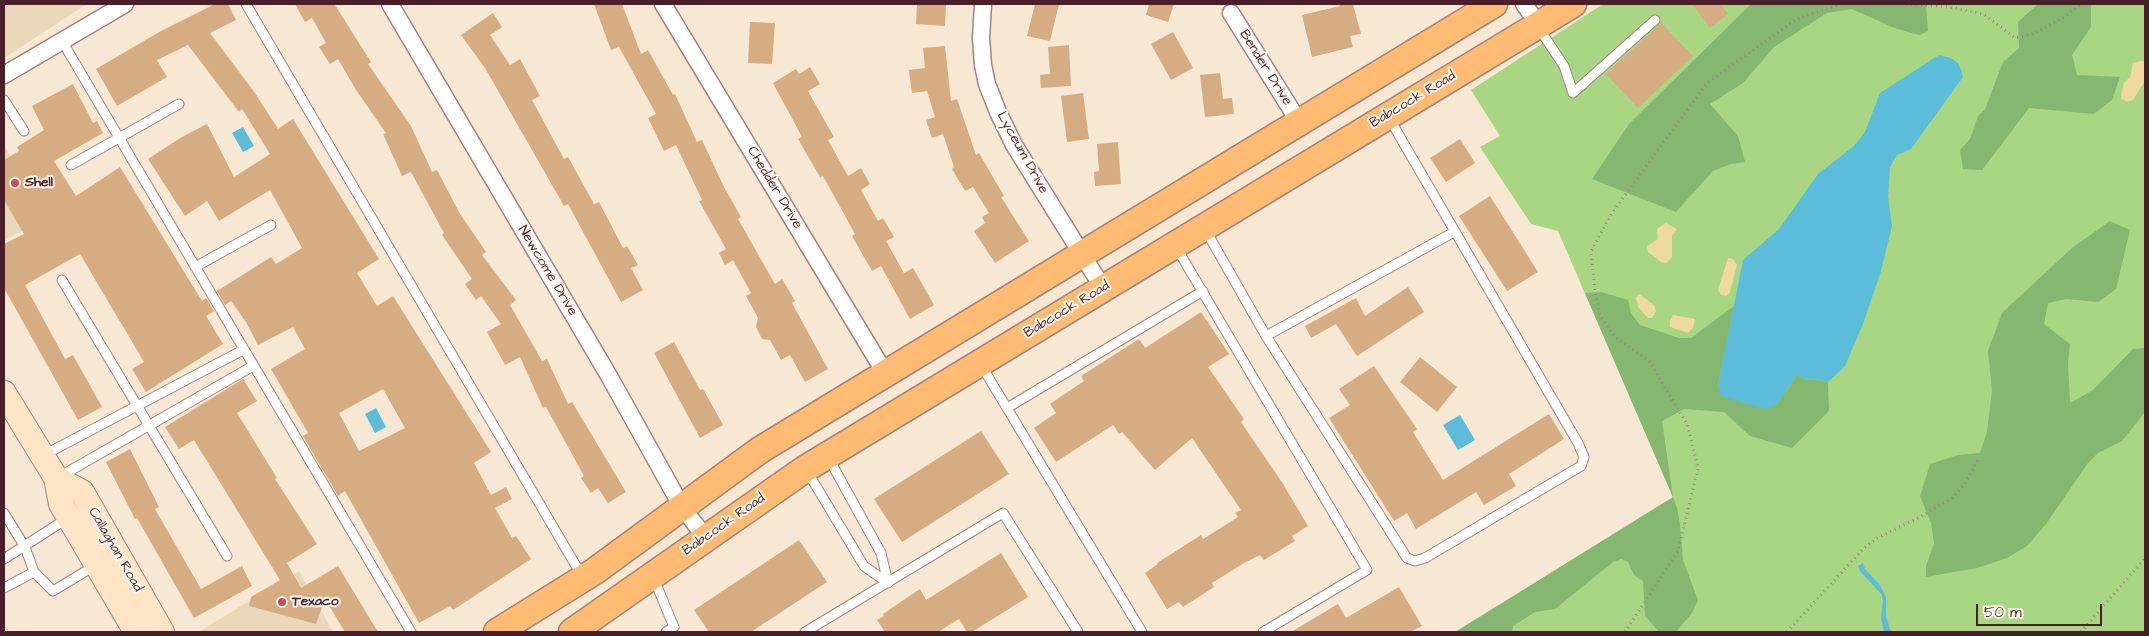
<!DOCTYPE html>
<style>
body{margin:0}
#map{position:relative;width:2149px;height:636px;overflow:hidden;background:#f7e8d3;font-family:"Architects Daughter",sans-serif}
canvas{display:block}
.frame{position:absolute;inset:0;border:5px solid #4a1f2b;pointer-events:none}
.scale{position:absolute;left:1976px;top:604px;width:126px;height:22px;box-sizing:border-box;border:2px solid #4a1f2b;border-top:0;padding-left:6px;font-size:15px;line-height:18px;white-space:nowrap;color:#4a1f2b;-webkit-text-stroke:4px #fbf7ec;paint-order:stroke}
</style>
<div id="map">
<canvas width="2149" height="636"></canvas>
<div class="frame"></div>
<div class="scale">50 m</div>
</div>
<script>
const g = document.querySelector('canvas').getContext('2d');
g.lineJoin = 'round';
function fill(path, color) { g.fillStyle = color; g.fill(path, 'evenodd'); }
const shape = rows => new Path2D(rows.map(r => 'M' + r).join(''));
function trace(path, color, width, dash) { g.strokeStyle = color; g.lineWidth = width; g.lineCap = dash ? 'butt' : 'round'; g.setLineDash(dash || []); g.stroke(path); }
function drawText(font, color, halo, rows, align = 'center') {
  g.font = font + ' "Architects Daughter",sans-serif'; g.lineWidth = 4; g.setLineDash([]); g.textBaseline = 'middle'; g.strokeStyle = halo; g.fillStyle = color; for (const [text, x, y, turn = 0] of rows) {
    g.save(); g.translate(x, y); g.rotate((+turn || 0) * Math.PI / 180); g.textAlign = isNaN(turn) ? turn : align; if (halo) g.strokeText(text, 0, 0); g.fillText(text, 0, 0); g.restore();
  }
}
fill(shape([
 [4,4,87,4,4,58],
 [4,145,46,217,4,241],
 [299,571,333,632,198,632]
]), '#e9d9ba');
fill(shape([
 [1603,4,2145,4,2145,632,1473,632,1677,507,1558,231,1531,224,1480,147,1500,136,1471,90]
]), '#a8d683');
fill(shape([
 [1751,4,1926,4,1928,31,1920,35,1911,33,1892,27,1852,9,1827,13,1774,47,1743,83,1710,104,1738,136,1745,162,1731,164,1713,171,1676,212,1592,179,1629,124],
 [2038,4,2091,4,2091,27,2072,55,2077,75,2120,77,2112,100,2094,114,2029,108,1982,170,1963,169,1960,150,1970,139,1978,116,1985,109,2003,62,2019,48,2018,22],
 [2110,221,2130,230,2116,289,2098,302,2066,299,2048,303,2044,324,2070,344,2068,362,2070,403,2093,390,2133,349,2145,348,2145,412,2122,441,2098,453,2088,463,2046,524,2027,546,2007,558,1977,568,1926,577,1926,566,1934,543,1931,523,1920,496,1930,464,1958,455,1980,453,1987,432,1992,390,1988,351,2002,313,2072,248],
 [1601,292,1628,300,1631,313,1640,325,1679,338,1691,338,1734,306,1718,385,1776,405,1797,375,1807,380,1814,379,1828,382,1829,411,1792,448,1750,436,1724,412,1684,409,1662,421,1673,497,1677,507,1680,524,1683,560,1698,600,1692,613,1676,632,1659,632,1645,616,1643,581,1634,575,1628,562,1621,559,1613,562,1555,609,1535,612,1513,626,1512,632,1455,632,1673,497,1585,293]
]), '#86b771');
fill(shape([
 [2140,61,2145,61,2145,81,2133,100,2127,102,2121,98,2122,90,2124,83,2130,77,2133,63],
 [1666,223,1677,229,1672,236,1672,257,1667,263,1661,262,1648,252,1647,246,1658,239,1657,229],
 [1728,258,1733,259,1737,265,1730,292,1726,296,1721,295,1718,290],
 [1639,294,1654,305,1656,311,1652,318,1648,318,1638,307,1636,298],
 [1673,315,1695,319,1693,328,1688,333,1670,327,1670,321]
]), '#eeda9e');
fill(shape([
 [1939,55,1951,58,1959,64,1963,77,1911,149,1897,155,1890,167,1888,197,1892,226,1881,271,1863,324,1845,366,1828,382,1814,379,1807,380,1797,375,1776,405,1764,409,1721,396,1718,385,1743,260,1779,229,1818,174,1854,146,1865,132,1880,93],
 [243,127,254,146,243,152,232,133],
 [376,408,386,427,375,433,365,414],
 [1460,415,1475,440,1458,450,1443,425],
 [1863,563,1865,569,1879,584,1886,597,1886,616,1891,632,1884,632,1881,618,1883,602,1882,595,1860,571,1858,566]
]), '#5bbdd9');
fill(shape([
 [215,4,228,4,236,20,210,33,255,93,278,129,293,119,379,259,357,273,377,306,393,296,491,452,474,463,491,495,506,487,512,499,495,508,512,538,516,536,531,559,453,610,450,606,419,623,345,491,338,496,303,436,308,433,271,369,305,349,293,327,258,345,246,322,231,301,225,305,217,291,271,257,276,264,302,248,270,190,219,221,207,201,185,216,148,159,182,137,207,124,234,177,270,154,242,109,239,112,188,45,157,60,167,77,117,106,96,69,161,31],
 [383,389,405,428,359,451,339,413],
 [295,4,336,4,335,5,371,62,368,64,411,126,432,172,437,170,460,214,486,252,482,255,516,300,510,305,542,361,547,359,568,404,572,402,626,492,608,503,598,488,591,493,581,478,584,476,546,407,543,408,520,357,505,365,487,332,501,324,481,296,476,300,465,284,472,279,442,235,444,233,411,172,402,176,383,134,386,133,356,90,338,59,330,64,319,47,326,43,312,18,305,22],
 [594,4,622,4,641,54,648,50,673,95,675,94,697,142,702,140,724,187,741,217,738,219,775,284,782,279,795,301,792,303,828,369,805,382,790,355,781,360,770,340,762,339,756,327,758,318,746,296,751,293,733,260,725,265,719,253,726,249,699,201,702,200,676,145,664,151,648,118,656,114,619,47,611,50],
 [917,4,946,4,945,26,916,24],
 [1035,4,1059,4,1050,41,1027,36],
 [1149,4,1174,4,1168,22,1146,15],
 [1340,4,1353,4,1361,34,1350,36,1353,47,1312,57,1302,15,1340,6],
 [1692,4,1721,4,1728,14,1710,28],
 [493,13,502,27,490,35,510,65,520,59,540,96,532,100,564,159,568,157,594,204,599,202,623,248,627,246,638,265,631,268,643,290,621,302,568,204,564,206,485,68,461,35],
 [750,22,775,23,772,64,748,63],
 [1661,23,1693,56,1638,108,1606,74],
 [1173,32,1193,68,1171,80,1151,44],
 [1069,45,1071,86,1041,88,1040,75,1050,74,1048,47],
 [945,46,951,101,957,99,976,155,979,153,1004,196,1001,197,1029,241,995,263,974,231,985,223,982,217,989,213,973,187,965,191,952,169,954,167,943,134,932,138,926,120,935,117,927,91,912,93,909,70,925,68,923,48],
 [810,67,820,84,808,91,834,137,828,140,848,176,861,168,870,184,861,190,878,221,883,218,894,237,886,241,904,273,913,268,934,305,910,319,881,266,872,271,852,236,855,234,823,176,820,177,798,139,802,137,773,83,796,69,799,74],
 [1220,73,1223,99,1232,98,1234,114,1205,117,1200,75],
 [73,84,93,123,97,121,103,133,54,161,76,196,120,167,202,301,206,298,214,311,206,316,223,344,146,392,132,369,144,362,80,254,25,285,65,359,73,355,102,407,78,420,4,288,4,244,24,234,4,200,4,160,19,151,17,147,44,130,32,106],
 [1083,93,1089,139,1067,142,1061,96],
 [1460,139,1475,163,1446,182,1430,158],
 [1118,142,1121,184,1095,186,1094,172,1099,171,1097,144],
 [1490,196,1538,272,1507,291,1459,216],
 [1408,287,1424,312,1357,356,1336,324,1311,338,1305,326,1356,298,1365,316],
 [1201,312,1229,354,1208,367,1244,419,1241,422,1283,484,1308,526,1292,536,1295,541,1264,560,1260,555,1244,563,1212,583,1214,587,1183,607,1179,602,1167,609,1145,573,1158,564,1157,563,1201,535,1203,539,1238,517,1235,513,1241,510,1192,438,1155,470,1122,432,1119,434,1113,425,1056,462,1034,428,1056,413,1050,404,1084,381,1081,376,1139,339,1145,348],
 [674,342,700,390,703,389,723,425,700,438,654,353],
 [1420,357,1457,387,1437,412,1400,382],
 [1374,366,1417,429,1413,432,1443,480,1549,414,1564,439,1509,474,1516,486,1484,505,1476,492,1416,529,1407,513,1394,521,1329,418,1350,405,1339,389],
 [243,379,257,401,237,413,277,478,275,479,317,544,287,563,301,588,338,566,378,632,345,632,325,599,316,624,249,606,251,597,280,580,194,440,179,449,165,427],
 [981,431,1009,474,902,542,874,499],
 [130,449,159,507,155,509,201,589,242,566,252,586,194,618,137,518,135,519,106,462],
 [799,540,827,582,751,632,709,632,694,610],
 [1001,553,1028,597,972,632,967,632,959,619,938,632,885,632,877,620,884,616,883,614,920,589,926,600],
 [1399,587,1422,626,1410,632,1291,632,1338,604,1346,618]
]), '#d6ad82');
const lane = shape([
 [246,4,582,576],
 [1538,27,1564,66,1573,93,1655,20],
 [62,41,411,632],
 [4,100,24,131],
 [71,165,179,104],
 [1205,229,1266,336,1407,558,1415,561,1425,558,1581,466,1584,457,1578,443,1389,118],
 [1176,247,1367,570,1263,632],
 [195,267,271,225],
 [62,280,227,556],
 [1266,336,1454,232],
 [981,365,1142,632],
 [1007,408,1203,291],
 [42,456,243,350],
 [828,457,881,553,888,583],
 [807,471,864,566,888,583],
 [59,477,253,366],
 [4,513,25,547,34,572,53,591,96,565],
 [4,559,68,518],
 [654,579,674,627,666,632],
 [4,588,34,572],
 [805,632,1003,513,1078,632]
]);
const street = shape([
 [390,4,609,376,682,507,705,537],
 [663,4,885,373],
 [983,4,981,38,983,65,987,84,998,112,1014,145,1103,288],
 [1524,4,1538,24],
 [1231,13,1299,122],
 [4,75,125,4]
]);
const secondary = shape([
 [4,393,56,478,61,504,136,632],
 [56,478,82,492,162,632]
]);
const primary = shape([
 [497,632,595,571,760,450,1494,4],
 [572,632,805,469,1573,4]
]);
trace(lane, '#a0847f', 11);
trace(street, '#a0847f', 19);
trace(secondary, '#a0847f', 26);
trace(primary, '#a0847f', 29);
trace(shape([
 [1906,4,1949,7,1983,14,2015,38,2035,33,2066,16,2081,4],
 [1625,632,1678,551,1698,468,1687,424,1649,361,1615,337,1601,317,1595,292,1591,251,1612,213,1707,83,1797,19,1841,4],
 [1787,632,1864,548,1879,537,1920,517,1952,498,1964,485,1978,460],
 [2081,632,2145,558]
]), '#a0847f', 3, [1, 4]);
trace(lane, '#fff', 9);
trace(street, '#fff', 16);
trace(secondary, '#ffe4c6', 24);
trace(primary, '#ffbb71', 26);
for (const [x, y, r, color] of [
 [15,183,5,"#d1495b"],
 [282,602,5,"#d1495b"]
]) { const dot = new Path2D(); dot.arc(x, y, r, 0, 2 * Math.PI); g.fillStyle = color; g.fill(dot); trace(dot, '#fbf7ec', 2); }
drawText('14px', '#4a1f2b', '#fbf7ec', [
 ["Bender Drive",1265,68,58],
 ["Babcock Road",1413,100,-31],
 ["Lyceum Drive",1022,153,61],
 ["Chedder Drive",774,188,59],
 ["Newcome Drive",547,271,59],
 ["Babcock Road",1067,310,-31],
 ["Babcock Road",724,525,-35],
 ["Callaghan Road",115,550,60]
]);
drawText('bold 14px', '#4a1f2b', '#fbf7ec', [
 ["Shell",25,183],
 ["Texaco",292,602]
], 'left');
</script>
